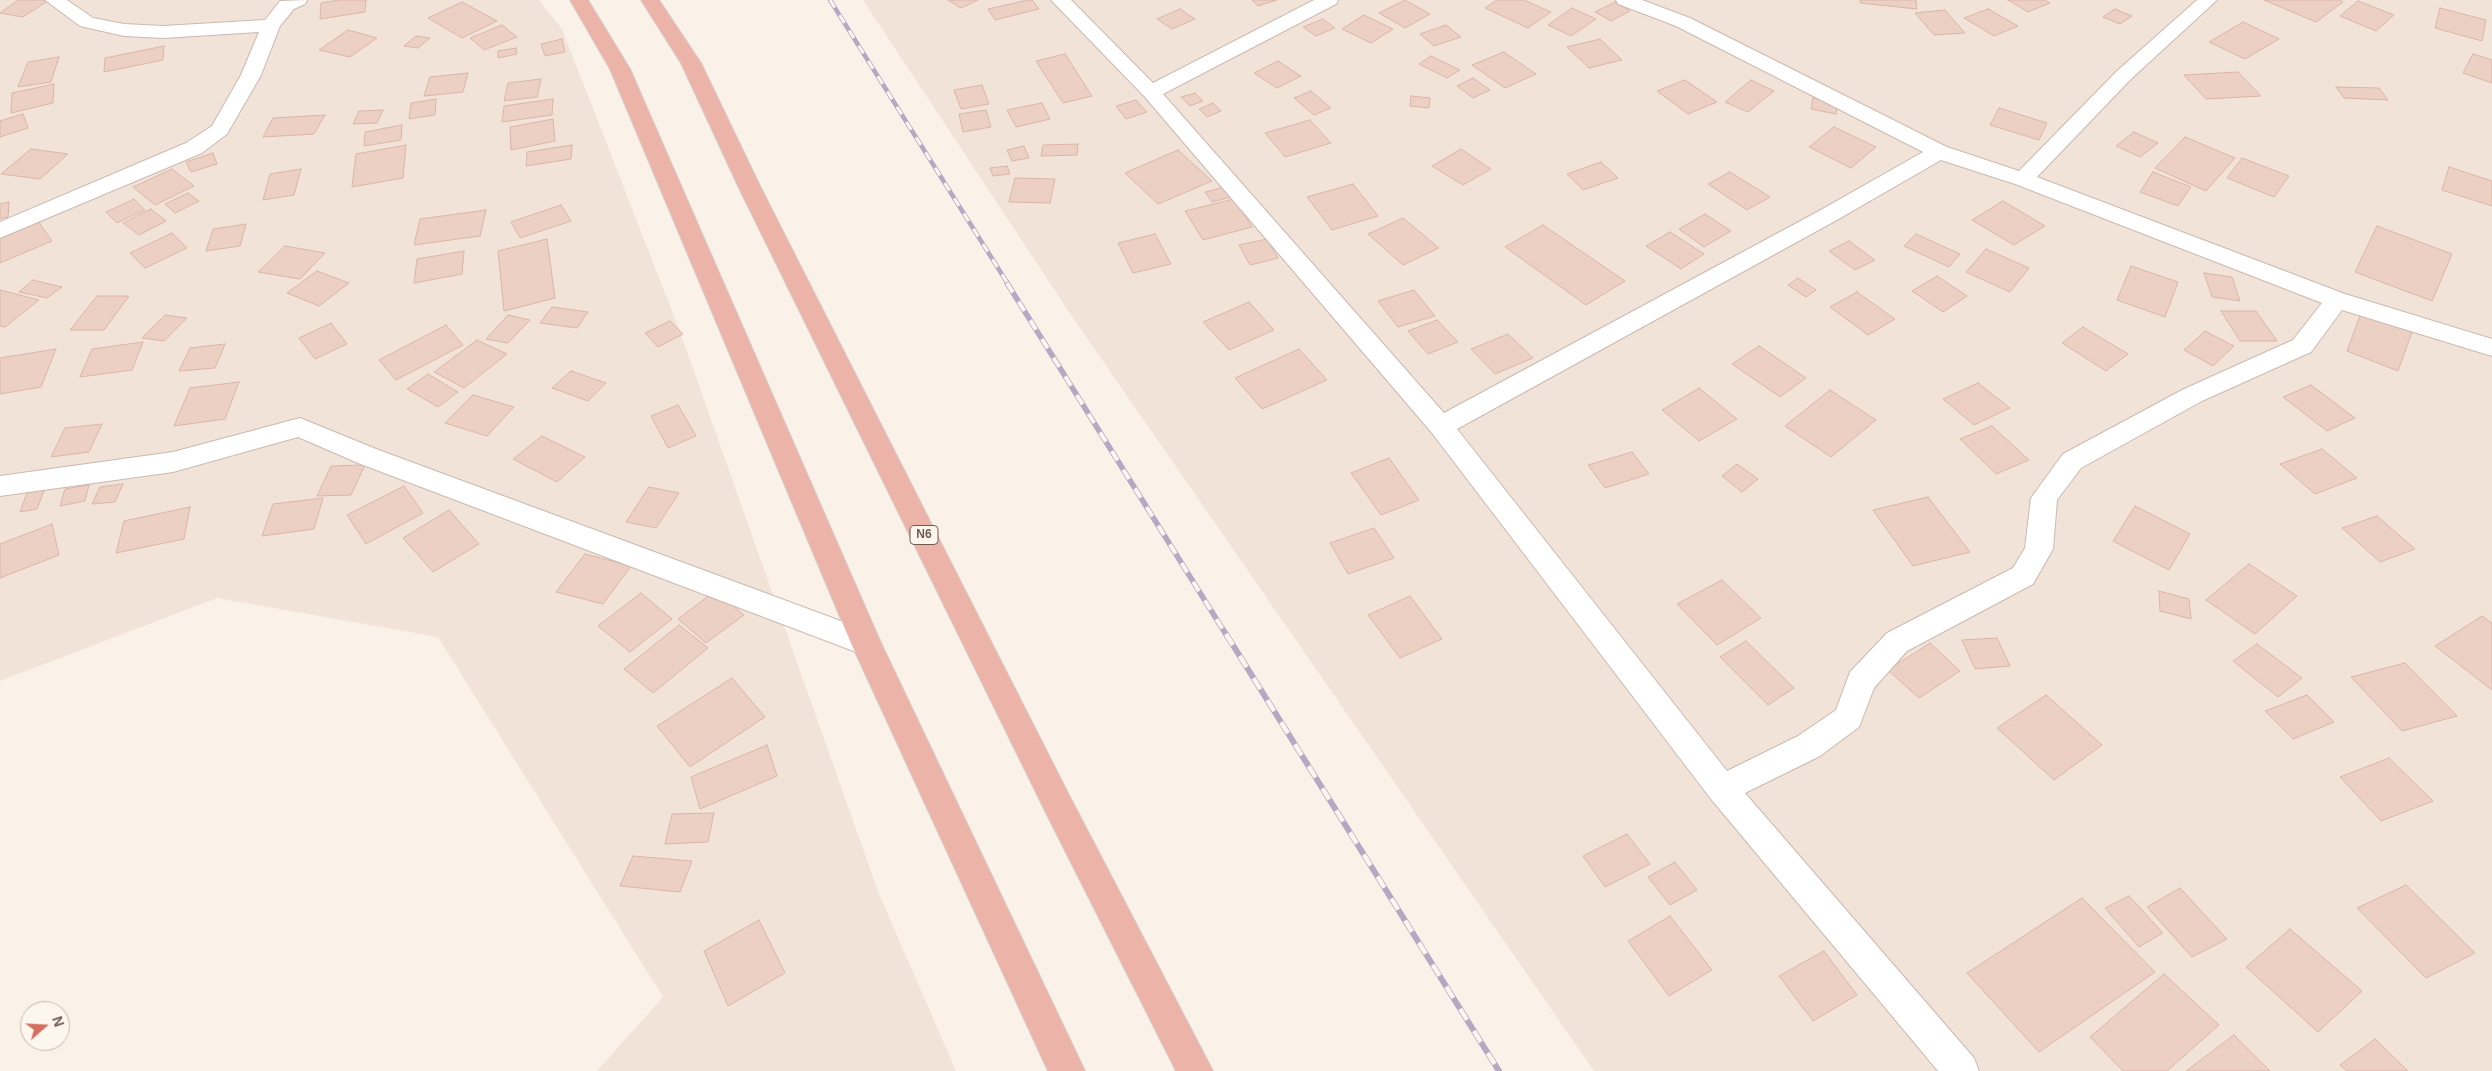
<!DOCTYPE html>
<style>
body{margin:0}
#map{position:relative;width:2492px;height:1071px;overflow:hidden;background:#faf2e9;font-family:Helvetica,sans-serif}
canvas{display:block}
.north{position:absolute;left:20px;top:1001px;width:50px;height:50px;box-sizing:border-box;background:#fdf6ef;border:1px solid #c5b7af;border-radius:50%;rotate:71deg;font-size:14px;font-weight:700;line-height:20px;text-align:center;color:#715950}
.north::after{content:'';display:block;margin:auto;width:18px;height:22px;background:#d46e5e;clip-path:polygon(50% 0,100% 100%,50% 72%,0 100%)}
</style>
<div id="map">
<canvas width="2492" height="1071"></canvas>
<div class="north">N</div>
</div>
<script>
const g = document.querySelector('canvas').getContext('2d');
g.lineJoin = 'round';
function fill(path, color) { g.fillStyle = color; g.fill(path, 'evenodd'); }
const shape = rows => new Path2D(rows.map(r => 'M' + r).join(''));
function trace(path, color, width, dash) { g.strokeStyle = color; g.lineWidth = width; g.lineCap = dash ? 'butt' : 'round'; g.setLineDash(dash || []); g.stroke(path); }
function drawText(font, color, halo, rows, align = 'center') {
  g.font = font + ' Helvetica,sans-serif'; g.lineWidth = 5; g.setLineDash([]); g.textBaseline = 'middle'; g.strokeStyle = halo; g.fillStyle = color; for (const [text, x, y, turn = 0] of rows) {
    g.save(); g.translate(x, y); g.rotate((+turn || 0) * Math.PI / 180); g.textAlign = isNaN(turn) ? turn : align; if (halo) g.strokeText(text, 0, 0); g.fillText(text, 0, 0); g.restore();
  }
}
fill(shape([
 [0,0,539,0,562,29,679,329,879,894,956,1071,597,1071,663,997,438,637,217,598,0,681],
 [863,0,2492,0,2492,1071,1594,1071,1069,312]
]), '#f1e3d8');
const building = shape([
 [18,0,49,0,23,17,0,13,18,0],
 [339,0,366,0,365,12,320,19,321,3,339,0],
 [948,0,978,0,961,8,948,0],
 [1028,0,1032,0,1039,9,995,20,988,9,1028,0],
 [1252,0,1277,0,1258,6,1252,0],
 [1405,0,1430,14,1405,28,1379,13,1405,0],
 [1497,0,1524,0,1551,12,1528,28,1485,8,1497,0],
 [1860,0,1916,0,1917,9,1860,3,1860,0],
 [2008,0,2044,0,2050,3,2028,12,2008,0],
 [2264,0,2340,0,2343,2,2316,22,2264,0],
 [2358,1,2394,15,2376,31,2340,16,2358,1],
 [462,2,497,21,462,38,428,18,462,2],
 [1615,2,1630,11,1611,21,1595,12,1615,2],
 [1572,8,1596,19,1571,36,1548,25,1572,8],
 [2440,8,2486,20,2482,41,2435,28,2440,8],
 [1180,9,1195,19,1172,29,1157,19,1180,9],
 [1988,9,2018,26,1994,36,1964,18,1988,9],
 [2115,9,2132,16,2120,24,2103,17,2115,9],
 [1945,10,1965,33,1934,35,1915,13,1945,10],
 [1364,15,1393,29,1371,43,1342,29,1364,15],
 [1323,19,1335,28,1316,36,1303,27,1323,19],
 [2243,22,2279,39,2245,59,2209,42,2243,22],
 [502,25,517,37,484,50,470,38,502,25],
 [1446,25,1461,37,1434,46,1420,34,1446,25],
 [348,30,377,38,350,57,319,50,348,30],
 [416,36,430,38,418,48,404,46,416,36],
 [562,39,565,52,545,56,541,44,562,39],
 [1600,39,1622,60,1589,68,1567,47,1600,39],
 [164,46,163,60,104,72,105,58,164,46],
 [516,48,517,54,498,58,498,51,516,48],
 [1504,52,1536,74,1505,88,1472,65,1504,52],
 [1065,54,1092,96,1063,103,1036,61,1065,54],
 [2473,54,2492,60,2492,83,2463,73,2473,54],
 [1431,56,1460,70,1447,78,1419,64,1431,56],
 [59,57,51,82,18,87,28,62,59,57],
 [1278,61,1301,76,1277,88,1254,73,1278,61],
 [2238,72,2261,96,2206,99,2184,75,2238,72],
 [468,73,463,92,424,96,430,77,468,73],
 [1473,78,1490,90,1473,98,1457,86,1473,78],
 [541,79,537,97,504,101,508,83,541,79],
 [1685,80,1717,102,1688,114,1657,91,1685,80],
 [1751,80,1774,91,1748,112,1725,102,1751,80],
 [54,84,53,103,11,113,12,93,54,84],
 [982,85,989,104,961,109,954,90,982,85],
 [2336,87,2379,88,2388,100,2344,98,2336,87],
 [1311,91,1331,108,1314,115,1294,98,1311,91],
 [1195,93,1203,101,1190,106,1181,97,1195,93],
 [1411,96,1430,98,1429,108,1410,106,1411,96],
 [1813,98,1838,103,1836,114,1811,109,1813,98],
 [436,99,435,115,409,119,411,103,436,99],
 [553,99,552,115,502,122,504,106,553,99],
 [1136,100,1147,112,1126,119,1116,106,1136,100],
 [1042,103,1050,119,1016,127,1007,110,1042,103],
 [1213,103,1221,111,1207,117,1199,109,1213,103],
 [1999,108,2047,123,2039,140,1990,125,1999,108],
 [383,110,377,123,353,124,359,111,383,110],
 [986,110,991,127,963,132,959,114,986,110],
 [23,114,28,128,0,137,0,121,23,114],
 [325,115,314,134,263,137,273,118,325,115],
 [553,119,555,141,511,150,510,127,553,119],
 [1310,120,1331,143,1285,157,1265,133,1310,120],
 [402,125,401,140,364,146,365,132,402,125],
 [1834,127,1876,147,1851,168,1809,147,1834,127],
 [2134,132,2158,143,2140,157,2116,146,2134,132],
 [2185,137,2235,158,2206,191,2155,168,2185,137],
 [1078,144,1077,155,1041,156,1043,145,1078,144],
 [406,145,403,178,352,187,356,154,406,145],
 [572,145,571,159,526,166,527,152,572,145],
 [1024,146,1029,158,1012,161,1007,150,1024,146],
 [31,149,68,154,40,179,1,174,31,149],
 [1461,149,1491,169,1463,185,1432,166,1461,149],
 [1178,150,1212,181,1158,204,1125,173,1178,150],
 [213,153,217,164,191,172,186,162,213,153],
 [2242,158,2289,176,2274,197,2227,178,2242,158],
 [1601,162,1618,178,1583,190,1567,174,1601,162],
 [1007,166,1010,174,993,176,990,168,1007,166],
 [2449,167,2492,181,2492,206,2442,190,2449,167],
 [172,169,194,186,155,205,133,187,172,169],
 [301,169,294,195,263,200,270,174,301,169],
 [1730,172,1770,197,1747,210,1708,184,1730,172],
 [2153,172,2191,187,2178,206,2140,192,2153,172],
 [1015,178,1055,179,1050,203,1009,202,1015,178],
 [1353,184,1378,216,1332,230,1307,197,1353,184],
 [1225,187,1232,197,1212,202,1205,192,1225,187],
 [188,193,199,201,175,213,165,204,188,193],
 [134,199,145,210,117,223,106,212,134,199],
 [1234,199,1252,227,1203,240,1185,211,1234,199],
 [2003,201,2045,226,2014,245,1972,220,2003,201],
 [9,202,8,217,0,219,0,204,9,202],
 [561,205,571,221,520,238,511,222,561,205],
 [151,209,166,221,139,235,123,223,151,209],
 [486,210,480,236,414,245,420,219,486,210],
 [1705,214,1731,231,1704,247,1679,229,1705,214],
 [1403,218,1439,248,1403,265,1368,234,1403,218],
 [38,221,52,241,0,263,0,236,38,221],
 [246,224,240,246,206,251,213,229,246,224],
 [1543,225,1625,281,1586,305,1505,247,1543,225],
 [2377,226,2452,254,2432,301,2355,272,2377,226],
 [1670,232,1704,254,1681,269,1646,246,1670,232],
 [172,233,187,248,145,268,130,253,172,233],
 [1155,234,1171,264,1133,273,1118,243,1155,234],
 [1916,234,1960,254,1949,267,1904,246,1916,234],
 [547,239,555,298,504,311,498,251,547,239],
 [1267,239,1278,258,1250,265,1239,245,1267,239],
 [1849,241,1875,260,1855,270,1829,251,1849,241],
 [285,246,325,253,300,279,258,272,285,246],
 [1986,249,2029,268,2010,292,1966,272,1986,249],
 [464,251,462,274,414,283,417,259,464,251],
 [2131,266,2178,282,2165,317,2117,300,2131,266],
 [317,271,349,283,319,306,287,293,317,271],
 [2204,273,2232,277,2240,301,2212,297,2204,273],
 [1937,276,1967,296,1943,312,1912,291,1937,276],
 [1798,278,1816,290,1806,297,1788,285,1798,278],
 [33,280,62,287,47,298,19,292,33,280],
 [0,290,39,300,5,327,0,326,0,290],
 [1414,290,1435,316,1398,327,1378,301,1414,290],
 [1857,292,1895,319,1868,335,1830,307,1857,292],
 [97,296,129,296,104,330,70,330,97,296],
 [1249,302,1274,330,1229,350,1203,322,1249,302],
 [552,307,588,312,577,328,540,323,552,307],
 [2221,311,2256,311,2277,341,2240,341,2221,311],
 [2361,313,2412,332,2398,371,2347,351,2361,313],
 [165,315,187,318,164,341,142,338,165,315],
 [508,315,530,320,508,343,486,339,508,315],
 [1437,320,1458,342,1428,354,1408,331,1437,320],
 [670,321,683,334,658,347,645,333,670,321],
 [331,323,347,344,315,359,299,338,331,323],
 [446,325,463,345,396,380,379,360,446,325],
 [2083,327,2128,354,2106,371,2062,343,2083,327],
 [2205,331,2234,346,2213,366,2184,350,2205,331],
 [1508,334,1533,358,1495,374,1471,349,1508,334],
 [477,340,507,354,464,388,434,372,477,340],
 [143,342,132,370,80,377,92,349,143,342],
 [225,344,215,368,179,371,190,348,225,344],
 [1759,346,1806,378,1780,397,1732,364,1759,346],
 [56,349,41,387,0,394,0,358,56,349],
 [1299,349,1327,380,1262,409,1235,378,1299,349],
 [571,371,606,383,588,401,552,388,571,371],
 [428,374,458,392,438,407,407,389,428,374],
 [239,382,225,419,174,426,190,388,239,382],
 [1978,383,2010,408,1974,425,1943,399,1978,383],
 [2311,385,2355,418,2327,431,2283,397,2311,385],
 [1699,388,1737,419,1699,441,1662,410,1699,388],
 [1830,390,1876,420,1831,457,1785,426,1830,390],
 [473,395,514,407,487,436,445,423,473,395],
 [678,405,696,436,668,448,651,416,678,405],
 [102,424,89,452,51,457,65,428,102,424],
 [1992,426,2029,460,1996,474,1960,439,1992,426],
 [542,436,585,457,557,482,513,459,542,436],
 [2322,449,2357,478,2315,494,2280,464,2322,449],
 [1632,452,1649,474,1605,488,1588,465,1632,452],
 [1389,458,1419,500,1381,515,1351,473,1389,458],
 [1737,464,1758,479,1742,492,1722,476,1737,464],
 [365,465,351,495,317,496,331,466,365,465],
 [123,484,115,502,92,504,100,487,123,484],
 [89,485,85,501,60,506,65,489,89,485],
 [404,486,423,513,366,544,347,515,404,486],
 [649,487,679,493,656,528,626,522,649,487],
 [45,488,37,509,20,512,28,490,45,488],
 [1928,497,1970,552,1913,566,1873,510,1928,497],
 [323,498,314,529,262,536,273,504,323,498],
 [2135,506,2190,534,2169,570,2113,541,2135,506],
 [190,507,184,539,116,553,124,521,190,507],
 [449,510,479,544,433,572,403,538,449,510],
 [2377,516,2415,549,2380,562,2342,528,2377,516],
 [52,524,59,555,0,578,0,544,52,524],
 [1374,528,1394,558,1348,574,1330,543,1374,528],
 [585,554,631,566,603,604,556,592,585,554],
 [2249,564,2297,596,2255,634,2206,600,2249,564],
 [1722,580,1761,618,1717,645,1677,604,1722,580],
 [715,591,744,615,706,643,678,619,715,591],
 [2159,591,2189,599,2191,619,2160,611,2159,591],
 [641,593,672,619,630,652,598,626,641,593],
 [1410,596,1442,639,1400,658,1368,615,1410,596],
 [2482,616,2492,623,2492,690,2435,646,2482,616],
 [679,625,708,648,653,693,624,669,679,625],
 [1997,638,2010,666,1975,669,1962,640,1997,638],
 [1746,641,1794,688,1768,705,1720,657,1746,641],
 [1930,643,1960,671,1919,698,1888,670,1930,643],
 [2257,644,2302,678,2278,697,2233,661,2257,644],
 [2405,663,2457,716,2402,731,2351,677,2405,663],
 [732,678,765,717,690,767,657,726,732,678],
 [2046,695,2102,745,2054,780,1997,728,2046,695],
 [2307,695,2334,722,2293,739,2265,711,2307,695],
 [767,745,777,776,700,809,691,777,767,745],
 [2389,758,2433,801,2381,821,2340,777,2389,758],
 [714,813,708,842,665,844,672,814,714,813],
 [1627,834,1650,864,1605,887,1583,856,1627,834],
 [633,856,692,861,680,892,620,886,633,856],
 [1675,862,1697,890,1670,905,1648,877,1675,862],
 [2406,885,2475,953,2426,978,2357,908,2406,885],
 [2180,888,2227,939,2192,957,2147,907,2180,888],
 [2129,896,2163,933,2139,947,2105,908,2129,896],
 [2082,898,2155,972,2039,1052,1967,973,2082,898],
 [1670,916,1712,970,1669,996,1628,941,1670,916],
 [759,920,785,973,728,1006,704,951,759,920],
 [2290,929,2362,991,2318,1032,2246,967,2290,929],
 [1824,951,1857,995,1813,1021,1779,976,1824,951],
 [2164,974,2219,1025,2167,1071,2123,1071,2090,1037,2164,974],
 [2234,1035,2270,1071,2186,1071,2234,1035],
 [2375,1039,2408,1071,2347,1071,2340,1065,2375,1039]
]);
fill(building, '#ecd0c4');
trace(building, '#dcb6a7', 1);
const minor = shape([
 [45,0,67,0,93,18,124,24,163,26,265,20,280,1,307,0,305,4,294,9,280,26,261,75,227,134,202,153,0,238,0,222,186,143,212,126,241,75,259,32,163,38,124,36,80,26,45,0],
 [1051,0,1071,0,1153,83,1314,0,1338,0,1336,4,1163,94,1444,413,1819,211,1923,152,1676,26,1618,4,1616,0,1642,0,1690,18,1947,147,2019,171,2117,71,2197,0,2217,0,2131,79,2037,177,2345,294,2492,339,2492,356,2342,310,2311,352,2202,401,2081,468,2057,500,2053,549,2033,584,1907,651,1874,688,1859,727,1820,756,1745,793,1974,1058,1979,1071,1938,1071,1711,799,1432,433,1144,96,1051,0],
 [1941,160,2015,184,2322,303,2293,340,2184,389,2063,454,2031,498,2025,548,2013,568,1887,633,1850,672,1836,710,1798,736,1727,771,1457,429,1835,221,1941,160],
 [300,418,376,449,876,634,881,643,876,652,866,655,856,652,358,463,298,437,173,472,0,496,0,476,173,452,300,418]
]);
const highway = shape([
 [570,0,588,0,630,69,881,643,1085,1071,1048,1071,851,643,610,69,570,0],
 [641,0,659,0,701,63,761,188,1069,795,1213,1071,1176,1071,1047,815,739,188,681,63,641,0]
]);
trace(minor, '#cbb9b0', 2);
trace(highway, '#d7d1ce', 2);
fill(minor, '#fff');
fill(highway, '#ecb4a8');
const railFar2 = shape([
 [830,0,1008,284]
]);
const railFar1 = shape([
 [1007,283,1227,636]
]);
const rail = shape([
 [1226,634,1499,1071]
]);
trace(railFar2, '#b4a8c3', 4.5);
trace(railFar1, '#b4a8c3', 5.5);
trace(rail, '#b4a8c3', 6);
trace(railFar2, '#fdf6ef', 3, [9]);
trace(railFar1, '#fdf6ef', 4, [11]);
trace(rail, '#fdf6ef', 4.5, [13]);
for (const [x, y, w] of [
 [924,535,28]
]) { const box = new Path2D(); box.roundRect(x - w / 2, y - 9.5, w, 19, 4); g.fillStyle = '#fdf6ef'; g.fill(box); trace(box, '#715950', 1); }
drawText('bold 12px', '#715950', null, [
 ["N6",924,535]
]);
</script>
